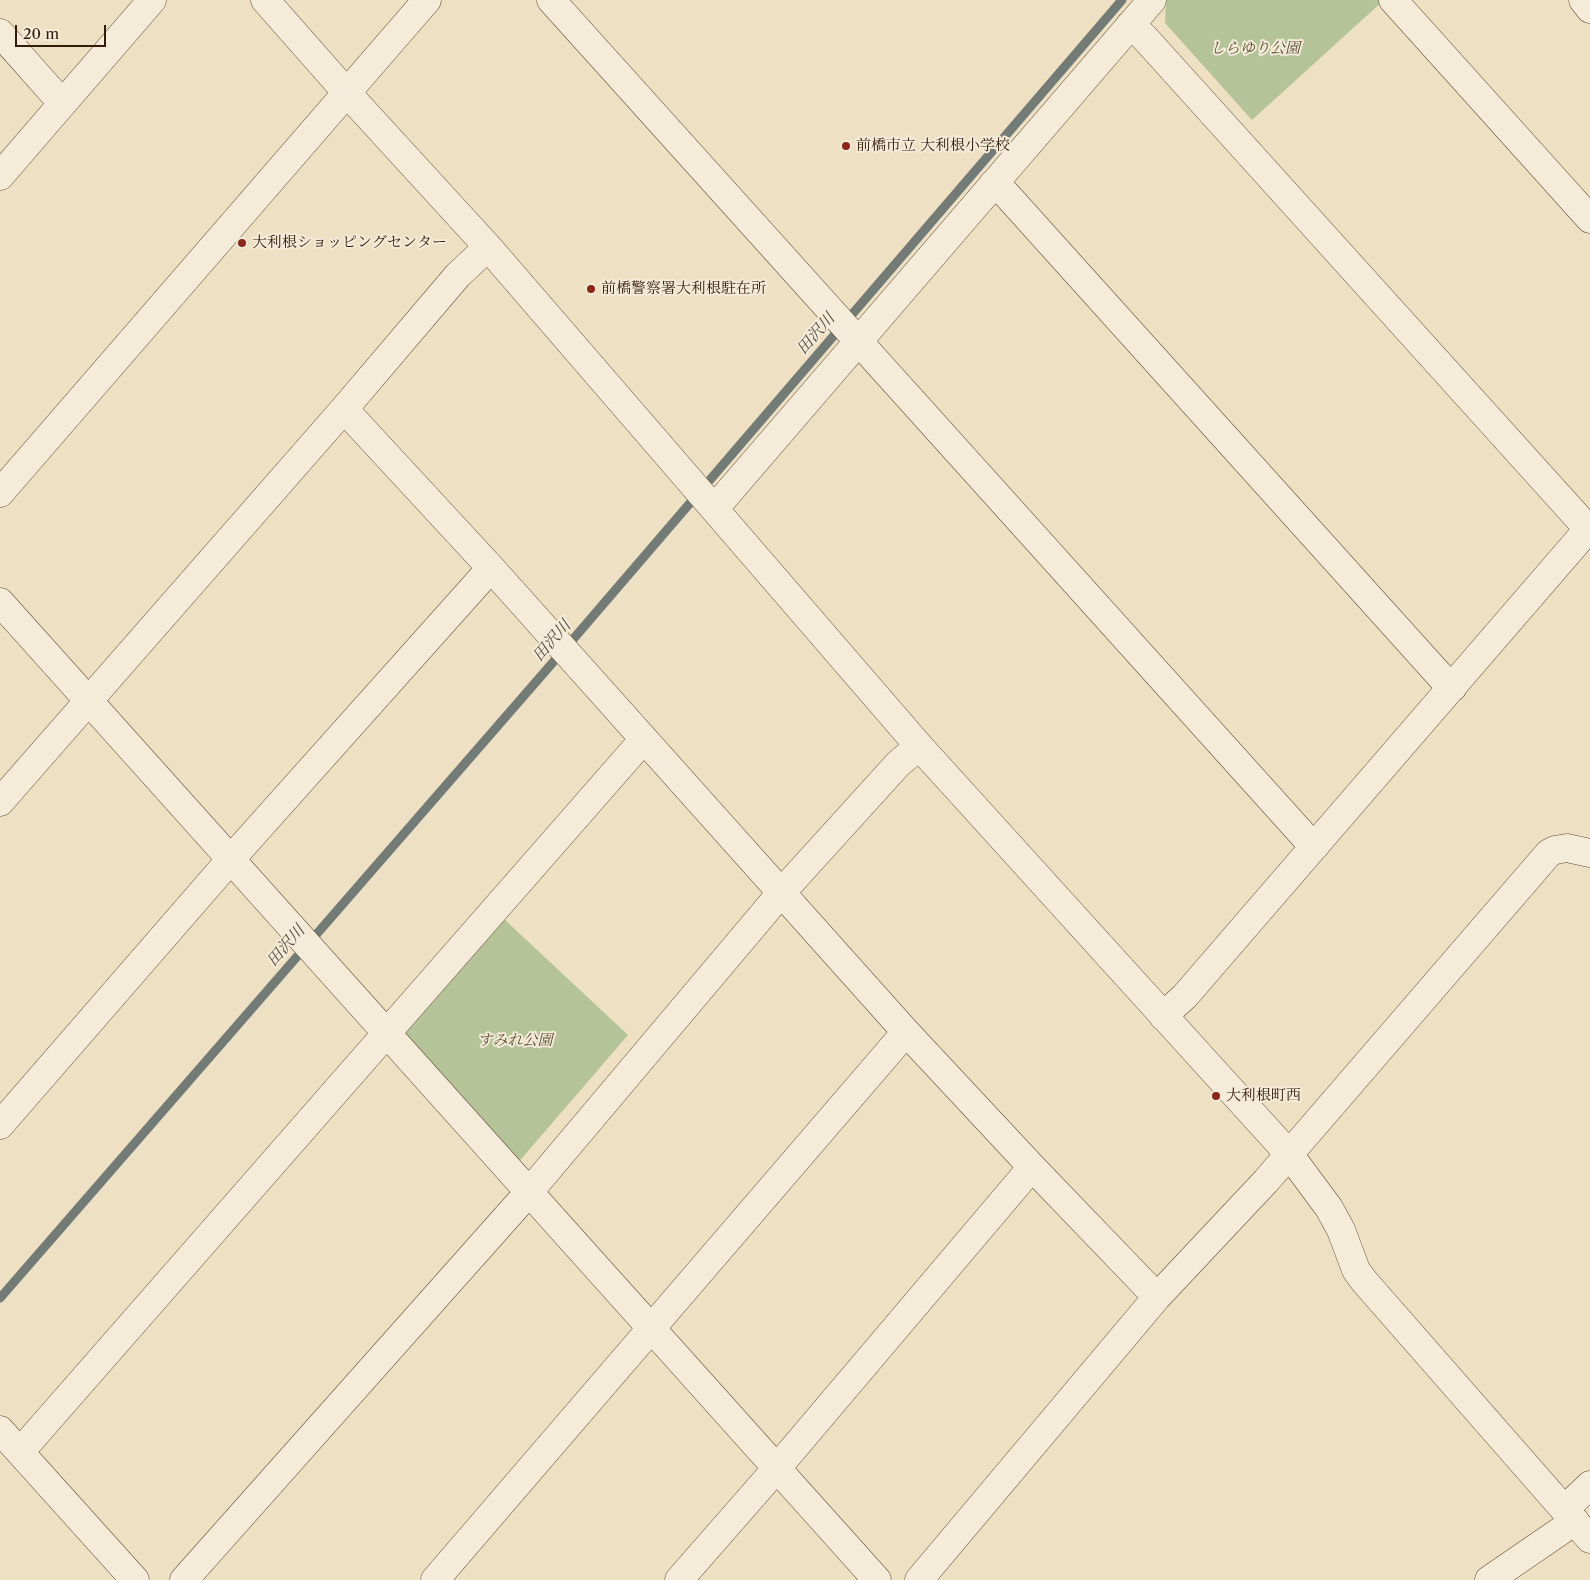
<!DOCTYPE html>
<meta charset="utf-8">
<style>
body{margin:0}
#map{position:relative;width:1590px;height:1580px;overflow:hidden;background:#eee0c3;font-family:"Libre Caslon Text",serif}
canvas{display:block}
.scale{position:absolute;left:15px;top:25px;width:91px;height:22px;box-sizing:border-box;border:2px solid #321b08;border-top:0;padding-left:6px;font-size:15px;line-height:18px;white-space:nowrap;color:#321b08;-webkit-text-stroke:4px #f4ebd8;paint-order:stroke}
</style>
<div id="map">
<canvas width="1590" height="1580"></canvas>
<div class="scale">20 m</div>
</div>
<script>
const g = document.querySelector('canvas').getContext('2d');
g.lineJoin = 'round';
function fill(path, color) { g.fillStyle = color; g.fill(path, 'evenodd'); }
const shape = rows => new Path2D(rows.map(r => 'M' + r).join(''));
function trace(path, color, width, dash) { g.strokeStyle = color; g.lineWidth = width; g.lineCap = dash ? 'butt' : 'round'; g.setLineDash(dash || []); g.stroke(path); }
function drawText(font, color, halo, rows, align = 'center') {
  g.font = font + ' "Libre Caslon Text","Noto Serif JP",serif'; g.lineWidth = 4; g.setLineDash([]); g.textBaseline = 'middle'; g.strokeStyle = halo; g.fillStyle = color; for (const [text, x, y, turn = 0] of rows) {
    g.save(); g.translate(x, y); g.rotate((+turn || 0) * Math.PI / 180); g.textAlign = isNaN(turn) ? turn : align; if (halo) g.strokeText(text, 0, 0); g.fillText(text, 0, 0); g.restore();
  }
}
fill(shape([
 [1166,0,1384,0,1252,120,1165,23],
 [504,919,628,1035,516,1165,399,1033]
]), '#b4c398');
trace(shape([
 [0,1298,575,637,1122,0]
]), '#727b75', 9);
const minor = shape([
 [265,0,347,93,488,247,919,746,1289,1154,1329,1208,1341,1230,1356,1270,1364,1281,1590,1539],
 [551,0,1304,836,1316,845],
 [1393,0,1590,219],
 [1583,0,1590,9],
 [1130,25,1144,37,1590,531],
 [0,33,54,94,64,102],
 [0,176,152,0],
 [993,184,1006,194,1442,678,1453,687],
 [344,409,491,568,906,1032,1032,1167,1157,1297],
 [0,493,427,0],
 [715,508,1152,0],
 [0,602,877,1580],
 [0,802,344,409,458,275,488,247],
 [1163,1016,1185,996,1590,527],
 [0,1125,231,859,491,568],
 [0,1430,135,1580],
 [20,1452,644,739],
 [1565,1509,1590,1485],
 [184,1580,529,1192,781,893,898,764,919,746],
 [435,1580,906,1032],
 [679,1580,777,1468,1032,1167],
 [919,1580,1157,1297,1266,1181,1542,861,1549,853,1555,850,1567,848,1590,853],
 [1489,1580,1575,1521]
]);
trace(minor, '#614c37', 29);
trace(minor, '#f4ebd8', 28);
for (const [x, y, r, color] of [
 [846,146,5,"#8f2418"],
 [242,243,5,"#8f2418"],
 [591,289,5,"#8f2418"],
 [1216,1096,5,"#8f2418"]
]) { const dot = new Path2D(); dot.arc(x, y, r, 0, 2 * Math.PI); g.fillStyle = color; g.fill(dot); trace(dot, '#f4ebd8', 2); }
drawText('italic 15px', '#594d33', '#f4ebd8', [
 ["しらゆり公園",1255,49],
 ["すみれ公園",515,1041]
]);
drawText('15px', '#321b08', '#f4ebd8', [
 ["前橋市立 大利根小学校",856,146],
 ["大利根ショッピングセンター",252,243],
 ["前橋警察署大利根駐在所",601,289],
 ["大利根町西",1226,1096]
], 'left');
drawText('italic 16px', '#524b3e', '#f4ebd8', [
 ["田沢川",816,334,-49],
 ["田沢川",552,641,-49],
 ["田沢川",286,946,-49]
]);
</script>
